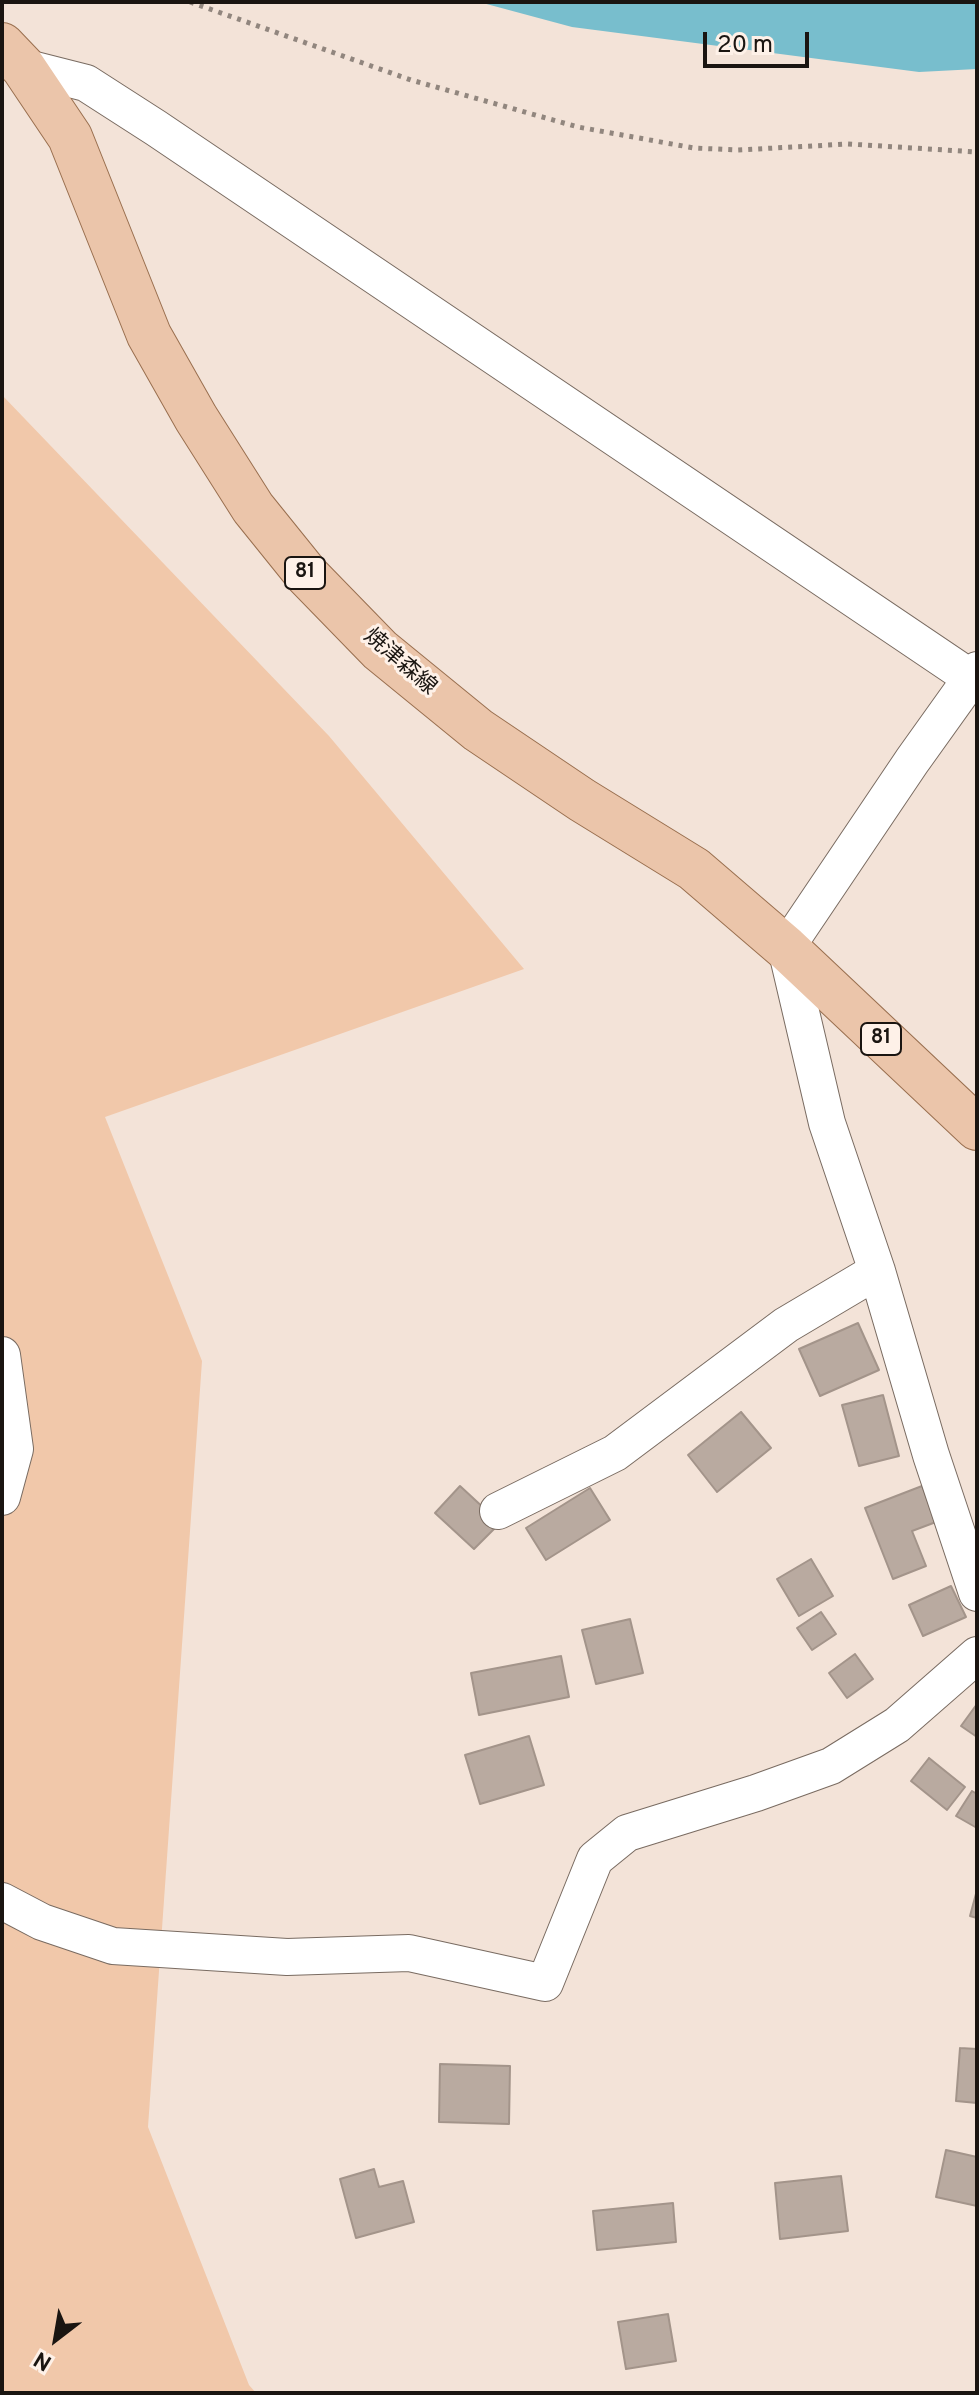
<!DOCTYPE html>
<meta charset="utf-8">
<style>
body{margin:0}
#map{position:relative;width:979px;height:2395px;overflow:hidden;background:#f3e3d8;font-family:Overpass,sans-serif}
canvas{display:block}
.frame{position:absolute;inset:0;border:4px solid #1a1511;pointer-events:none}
.north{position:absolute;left:16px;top:2299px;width:80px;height:80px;-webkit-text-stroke:6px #fef1e8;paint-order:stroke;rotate:211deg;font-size:22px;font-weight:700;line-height:32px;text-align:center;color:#1a1511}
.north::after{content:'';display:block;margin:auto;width:28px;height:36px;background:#1a1511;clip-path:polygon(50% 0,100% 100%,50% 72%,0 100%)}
.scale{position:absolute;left:703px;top:32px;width:106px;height:36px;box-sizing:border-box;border:4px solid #1a1511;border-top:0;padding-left:10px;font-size:24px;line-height:28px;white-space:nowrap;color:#1a1511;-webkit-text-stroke:6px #fef1e8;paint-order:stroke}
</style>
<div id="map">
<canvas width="979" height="2395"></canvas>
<div class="frame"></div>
<div class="north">N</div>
<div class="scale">20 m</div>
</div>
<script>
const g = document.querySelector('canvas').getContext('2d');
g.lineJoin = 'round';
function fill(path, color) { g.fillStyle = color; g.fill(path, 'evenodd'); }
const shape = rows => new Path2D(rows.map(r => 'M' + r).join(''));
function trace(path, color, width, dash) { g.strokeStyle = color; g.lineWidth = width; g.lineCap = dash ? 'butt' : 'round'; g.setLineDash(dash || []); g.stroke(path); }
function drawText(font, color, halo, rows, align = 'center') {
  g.font = font + ' Overpass,"Noto Sans JP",sans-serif'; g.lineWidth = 6; g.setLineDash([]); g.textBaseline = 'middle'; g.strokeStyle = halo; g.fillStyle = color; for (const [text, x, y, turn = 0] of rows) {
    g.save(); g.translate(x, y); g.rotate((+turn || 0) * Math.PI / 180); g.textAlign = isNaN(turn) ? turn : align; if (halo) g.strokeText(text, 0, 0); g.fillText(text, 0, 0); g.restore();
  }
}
fill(shape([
 [2,395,329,736,524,969,105,1117,202,1361,148,2127,249,2385,256,2393,2,2393]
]), '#f1c8aa');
fill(shape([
 [479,2,977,2,977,69,919,72,572,27]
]), '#78becd');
const building = shape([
 [858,1323,879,1370,820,1396,799,1349,858,1323],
 [883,1395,899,1456,859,1466,842,1405,883,1395],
 [741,1412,771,1448,717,1492,688,1455,741,1412],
 [460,1486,500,1523,474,1549,435,1513,460,1486],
 [922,1486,936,1522,912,1531,926,1566,893,1579,865,1508,922,1486],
 [590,1488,610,1520,546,1560,526,1528,590,1488],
 [811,1559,833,1596,799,1616,777,1579,811,1559],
 [951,1586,966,1617,923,1636,909,1605,951,1586],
 [821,1612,836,1634,812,1650,797,1628,821,1612],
 [630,1619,643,1673,596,1684,582,1630,630,1619],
 [855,1654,873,1679,847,1698,829,1673,855,1654],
 [561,1656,569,1697,479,1715,471,1673,561,1656],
 [977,1704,977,1737,961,1726,977,1704],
 [529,1736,544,1785,480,1804,465,1755,529,1736],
 [929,1758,965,1787,947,1810,911,1781,929,1758],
 [972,1791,977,1794,977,1828,956,1816,972,1791],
 [977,1890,977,1918,970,1916,977,1890],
 [960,2048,977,2049,977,2103,956,2101,960,2048],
 [440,2064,510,2066,509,2124,439,2122,440,2064],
 [946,2150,977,2157,977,2206,936,2197,946,2150],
 [374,2169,379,2187,403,2181,414,2222,356,2238,340,2179,374,2169],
 [841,2176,848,2231,780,2239,775,2183,841,2176],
 [673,2203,676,2242,597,2250,593,2211,673,2203],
 [668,2314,676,2361,626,2369,618,2322,668,2314]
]);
fill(building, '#b9aaa0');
trace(building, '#a3948a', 2);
const street = shape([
 [23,67,86,83,156,128,977,682],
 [977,670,912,761,786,948,827,1123,877,1271,931,1455,977,1593],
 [2,1355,15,1449,2,1497],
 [498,1511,615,1453,786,1325,877,1271],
 [2,1901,42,1922,113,1946,287,1957,409,1953,545,1983,595,1859,627,1833,756,1793,831,1766,897,1725,977,1655]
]);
const primary = shape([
 [2,45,23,67,70,137,149,335,196,418,253,508,307,575,380,650,478,730,582,800,694,869,786,948,977,1128]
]);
trace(street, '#796b61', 38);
trace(primary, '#996f4f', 46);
trace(shape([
 [190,2,411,80,578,127,694,148,738,150,848,144,977,152]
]), '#91867e', 5, [4, 6]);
trace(street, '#fff', 36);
trace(primary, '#ebc5aa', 44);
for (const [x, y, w] of [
 [305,573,40],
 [881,1039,40]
]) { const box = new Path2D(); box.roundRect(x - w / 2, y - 16, w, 32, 6); g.fillStyle = '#fef1e8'; g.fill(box); trace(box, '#1a1511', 2); }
drawText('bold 20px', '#1a1511', null, [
 ["81",305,573],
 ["81",881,1039]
]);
drawText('22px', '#1a1511', '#fef1e8', [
 ["焼津森線",399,663,41]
]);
</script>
